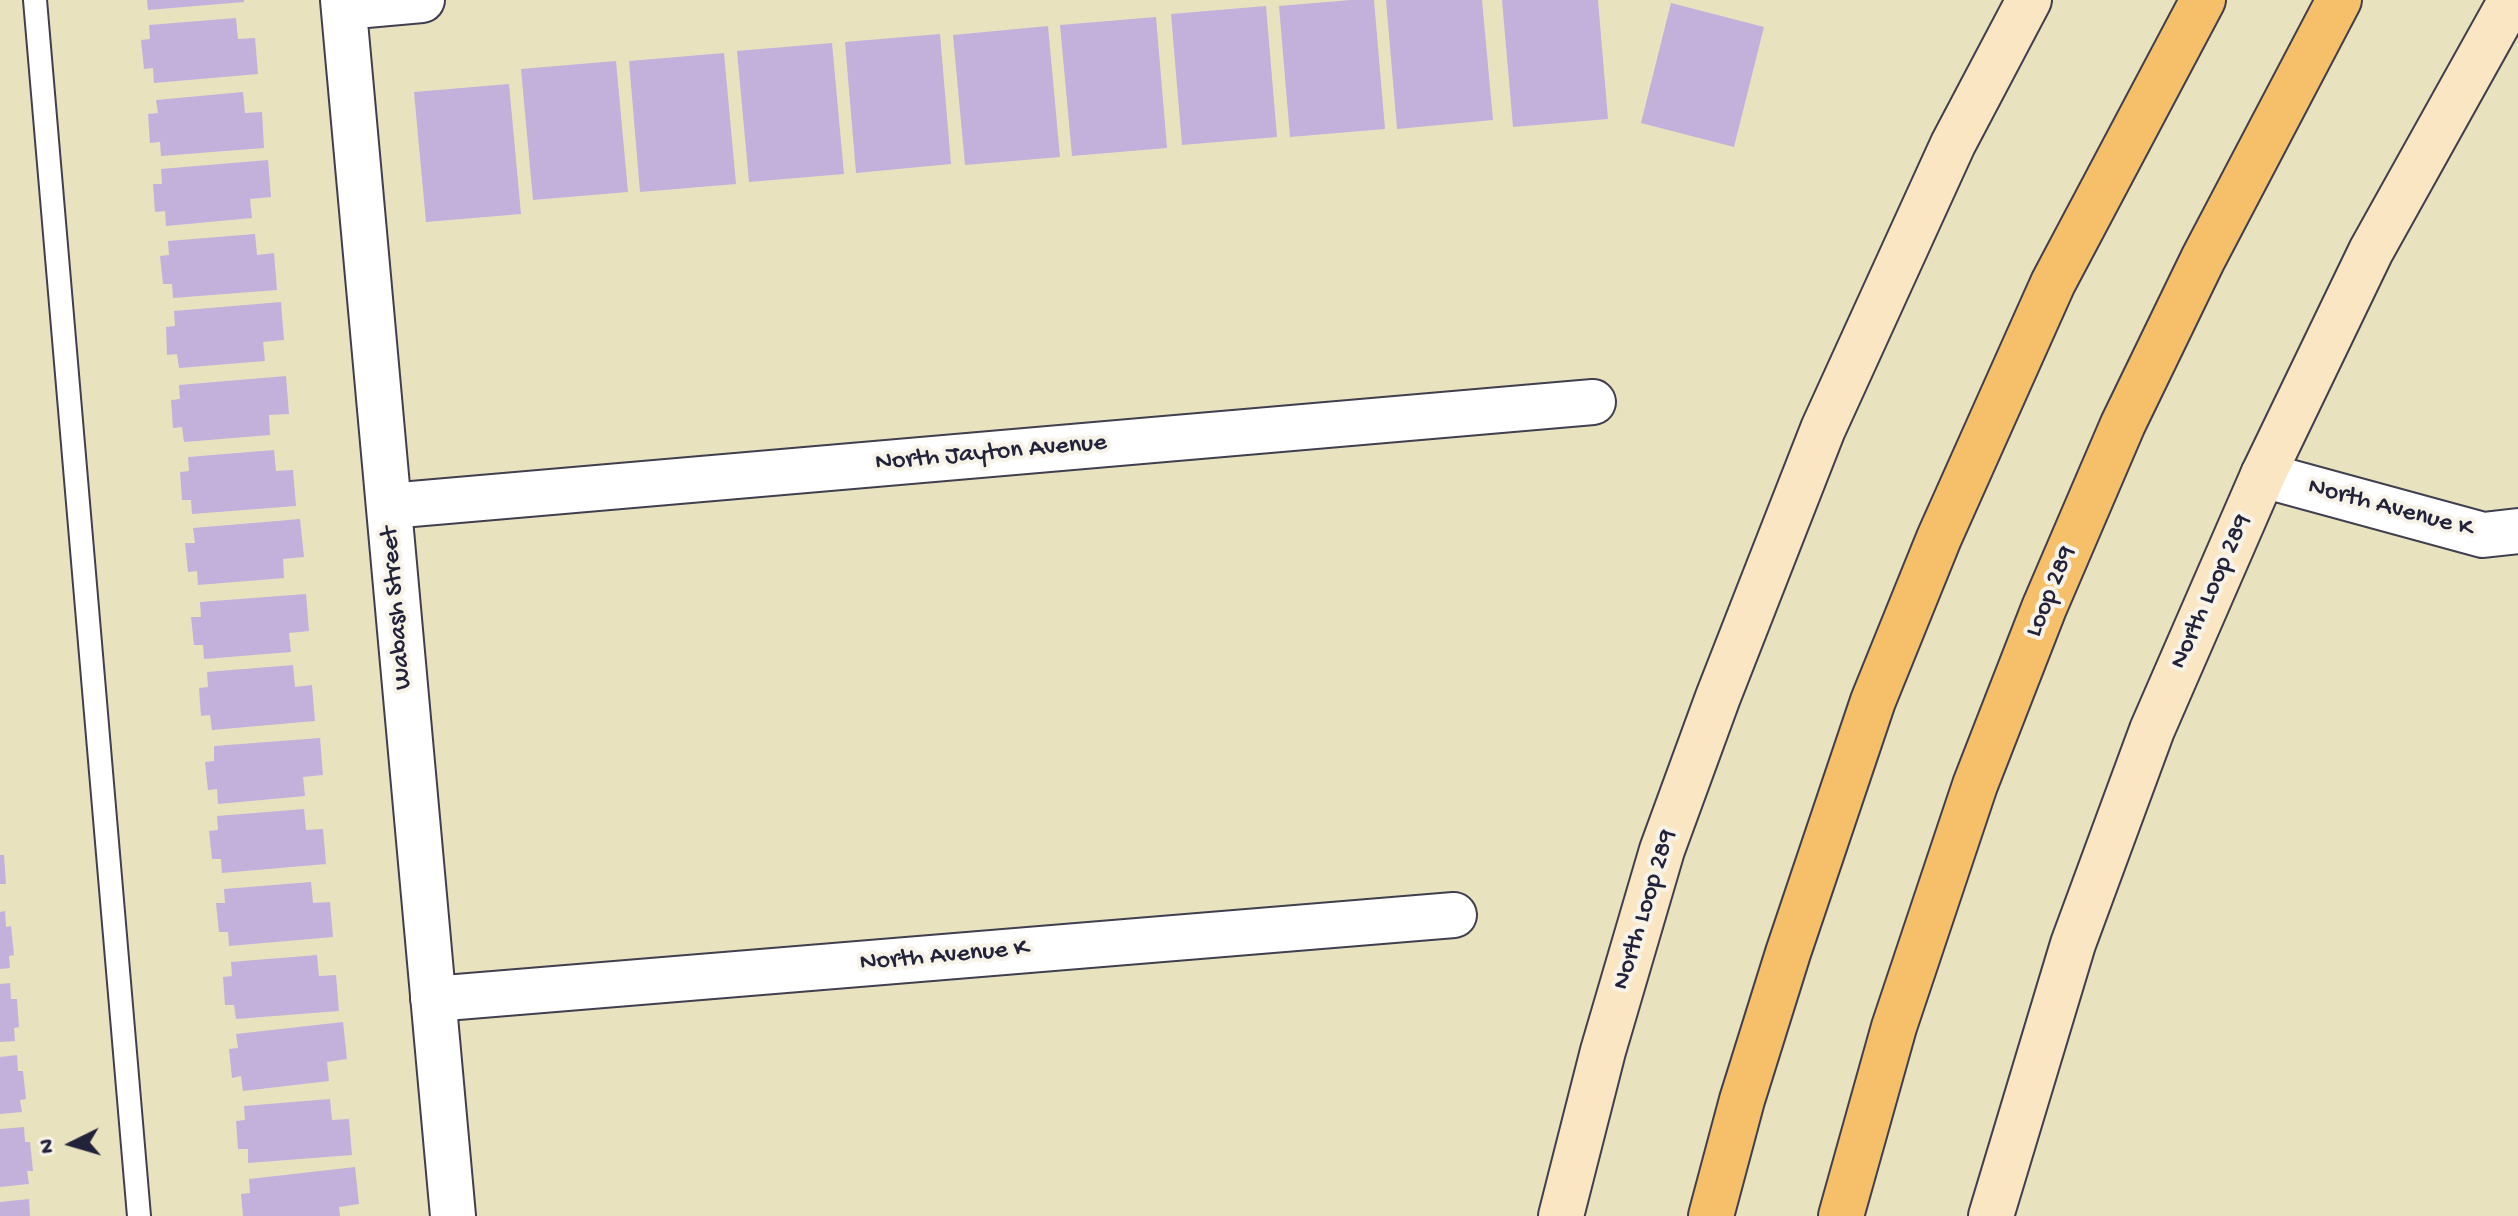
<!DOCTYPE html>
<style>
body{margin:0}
#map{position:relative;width:2518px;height:1216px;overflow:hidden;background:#e9e2bf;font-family:"Gochi Hand",sans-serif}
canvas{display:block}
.north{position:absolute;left:32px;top:1104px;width:80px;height:80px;-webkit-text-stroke:6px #f7f3e8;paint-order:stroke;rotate:265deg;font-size:22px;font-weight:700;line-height:32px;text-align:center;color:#22223b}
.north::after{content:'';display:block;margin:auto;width:28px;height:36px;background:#22223b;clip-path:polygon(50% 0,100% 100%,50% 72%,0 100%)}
</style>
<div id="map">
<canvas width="2518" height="1216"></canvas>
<div class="north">N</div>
</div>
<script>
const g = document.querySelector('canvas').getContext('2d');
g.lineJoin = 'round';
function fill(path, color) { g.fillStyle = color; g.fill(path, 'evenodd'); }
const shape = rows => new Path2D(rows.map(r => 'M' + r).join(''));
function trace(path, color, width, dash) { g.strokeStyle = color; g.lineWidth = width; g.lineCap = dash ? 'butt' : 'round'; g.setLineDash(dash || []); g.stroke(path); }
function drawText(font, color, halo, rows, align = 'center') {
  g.font = font + ' "Gochi Hand",sans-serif'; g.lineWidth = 8; g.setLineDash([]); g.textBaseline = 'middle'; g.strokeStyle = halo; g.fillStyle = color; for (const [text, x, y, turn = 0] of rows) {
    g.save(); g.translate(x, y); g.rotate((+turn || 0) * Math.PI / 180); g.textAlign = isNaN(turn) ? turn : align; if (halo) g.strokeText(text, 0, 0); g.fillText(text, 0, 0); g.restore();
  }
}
fill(shape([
 [147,0,244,0,244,2,148,10],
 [1351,0,1374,0,1385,129,1290,137,1279,6],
 [1386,0,1482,0,1493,120,1397,129],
 [1502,0,1598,0,1608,119,1513,127],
 [1671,3,1764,27,1734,147,1641,123],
 [1266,6,1277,137,1182,145,1171,14],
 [1156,17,1167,148,1072,156,1060,25],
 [236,18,238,39,255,38,258,74,154,83,153,68,144,69,141,40,150,39,149,25],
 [1048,26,1060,157,965,165,953,35],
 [940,34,951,164,856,173,845,42],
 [832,43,844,174,749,182,737,51],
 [724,53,736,184,640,192,629,61],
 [616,61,628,192,533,200,521,69],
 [509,84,521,214,426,222,414,92],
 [243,92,245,113,262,112,264,148,161,156,160,142,150,143,148,114,158,113,156,100],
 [268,160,271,197,250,199,252,218,166,226,165,211,155,212,153,184,162,184,161,169],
 [255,234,257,255,274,253,277,290,173,298,172,284,163,284,160,256,169,255,168,241],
 [281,302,284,340,263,342,265,361,179,368,177,354,167,355,166,327,175,326,174,311],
 [286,376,289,414,269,415,270,435,184,442,182,427,173,428,171,400,180,399,179,385],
 [274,450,276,471,293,470,296,506,192,514,191,500,182,500,180,472,189,471,188,457],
 [300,519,304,557,283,559,284,578,198,585,197,571,188,572,185,543,195,543,193,528],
 [306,594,309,631,289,633,291,652,204,659,203,645,194,645,191,617,201,617,200,602],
 [293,665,295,687,312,685,315,721,212,730,210,715,201,716,199,688,208,687,207,672],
 [320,738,323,775,303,777,305,796,218,804,217,789,208,790,205,762,214,761,214,746],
 [304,809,306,830,323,829,326,864,222,873,221,859,212,859,209,831,218,830,217,816],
 [0,855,4,855,6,884,0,884],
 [311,882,313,903,330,902,333,937,229,946,228,932,219,932,216,903,225,903,224,889],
 [5,911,6,927,11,926,14,955,9,956,10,968,0,969,0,912],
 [317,955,319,976,336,975,339,1011,236,1019,234,1005,225,1005,223,977,232,976,231,962],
 [10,983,11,999,17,999,19,1027,14,1028,15,1041,0,1042,0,984],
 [343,1022,347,1059,327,1062,329,1081,243,1091,241,1076,232,1078,229,1049,238,1048,236,1034],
 [17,1055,18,1071,23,1071,26,1099,20,1100,22,1112,0,1114,0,1057],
 [330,1099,332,1120,349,1119,352,1155,248,1163,248,1149,238,1149,236,1121,245,1120,244,1106],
 [24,1127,25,1142,30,1142,33,1171,27,1171,29,1184,0,1187,0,1129],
 [355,1167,359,1204,339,1207,340,1216,243,1216,241,1194,250,1193,249,1179],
 [29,1199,30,1216,0,1216,0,1202]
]), '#c3b1dc');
const service = shape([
 [35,0,139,1216]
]);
const minor = shape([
 [343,0,453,1216],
 [344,7,422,0],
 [2263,475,2483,535,2518,531],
 [389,506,1593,402],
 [433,999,1454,915]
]);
const secondary = shape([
 [1561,1216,1603,1051,1662,850,1718,697,1823,429,1953,144,2029,0],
 [1991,1216,2073,944,2152,730,2263,475,2371,251,2511,0]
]);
const motorway = shape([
 [1711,1216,1742,1100,1788,953,1873,701,1939,538,2053,283,2203,0],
 [1841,1216,1894,1027,1975,785,2044,608,2123,424,2203,259,2339,0]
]);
trace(service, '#403f4f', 26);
trace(minor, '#403f4f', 48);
trace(secondary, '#403f4f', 48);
trace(motorway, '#403f4f', 48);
trace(service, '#fff', 22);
trace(minor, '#fff', 44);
trace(secondary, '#fbe6c4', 44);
trace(motorway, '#f6c06b', 44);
drawText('26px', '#22223b', '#f7f3e8', [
 ["North Jayton Avenue",991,454,-5],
 ["North Avenue K",2390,509,15],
 ["Loop 289",2052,592,-68],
 ["North Loop 289",2212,592,-66],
 ["Wabash Street",398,608,-95],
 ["North Loop 289",1646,910,-73],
 ["North Avenue K",944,957,-5]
]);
</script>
